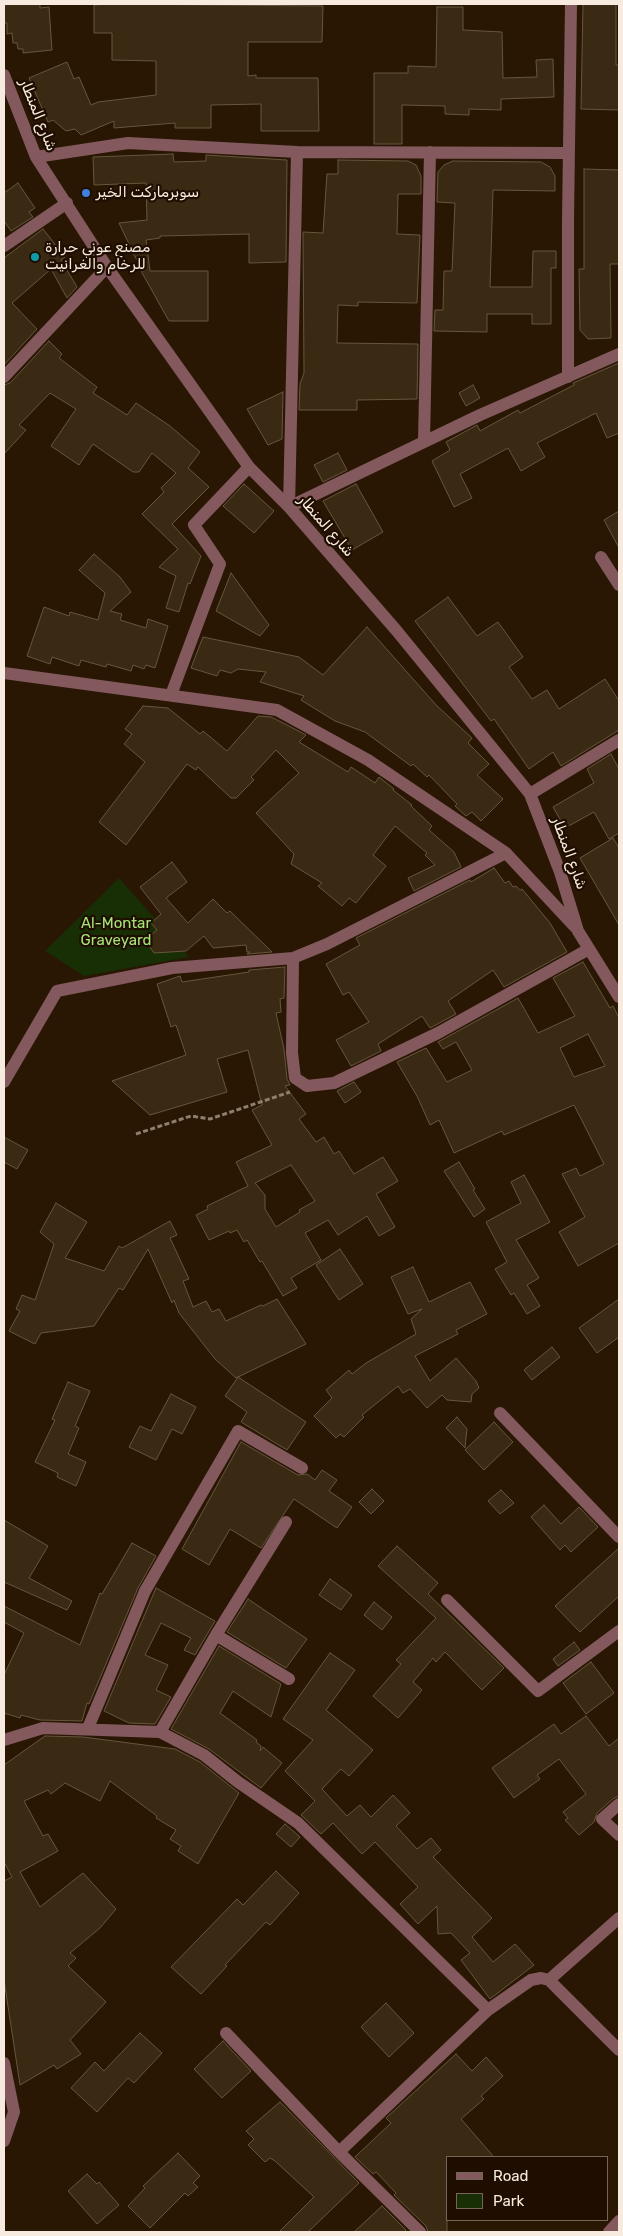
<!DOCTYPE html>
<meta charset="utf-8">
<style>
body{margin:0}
#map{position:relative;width:623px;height:2236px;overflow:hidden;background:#291704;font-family:Rubik,sans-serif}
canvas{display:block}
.frame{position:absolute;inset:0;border:5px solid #f7eade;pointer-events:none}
.legend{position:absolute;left:446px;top:2156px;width:162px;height:65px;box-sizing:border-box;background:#1f0d00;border:1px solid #756559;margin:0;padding:6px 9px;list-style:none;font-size:15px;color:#f7eade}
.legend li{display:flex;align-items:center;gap:10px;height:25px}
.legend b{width:25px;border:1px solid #756559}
</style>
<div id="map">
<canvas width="623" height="2236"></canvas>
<div class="frame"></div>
<ul class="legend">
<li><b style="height:6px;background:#83595e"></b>Road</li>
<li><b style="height:14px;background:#182f05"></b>Park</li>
</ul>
</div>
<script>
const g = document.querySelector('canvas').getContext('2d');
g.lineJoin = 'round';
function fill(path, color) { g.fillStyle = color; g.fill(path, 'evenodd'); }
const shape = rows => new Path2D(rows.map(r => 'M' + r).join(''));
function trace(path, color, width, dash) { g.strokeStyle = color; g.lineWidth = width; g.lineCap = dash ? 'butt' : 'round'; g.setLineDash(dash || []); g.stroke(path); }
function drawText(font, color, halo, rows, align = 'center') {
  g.font = font + ' Rubik,"Noto Sans Arabic",sans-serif'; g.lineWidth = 4.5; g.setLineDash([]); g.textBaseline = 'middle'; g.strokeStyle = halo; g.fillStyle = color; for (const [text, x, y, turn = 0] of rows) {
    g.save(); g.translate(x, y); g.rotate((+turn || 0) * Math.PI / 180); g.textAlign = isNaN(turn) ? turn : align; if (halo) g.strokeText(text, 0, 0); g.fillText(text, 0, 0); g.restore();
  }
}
fill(shape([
 [119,878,189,957,84,976,45,951]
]), '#182f05');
const building = shape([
 [4,4,40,4,40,8,49,7,52,50,23,53,23,49,18,49,17,43,13,43,12,33,7,34,7,23,4,23,4,4],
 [112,4,323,6,322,42,248,42,248,76,256,75,256,78,318,78,319,131,261,131,261,104,211,105,211,128,175,128,175,123,114,128,114,121,81,135,75,129,66,131,53,120,48,122,29,78,67,62,74,79,79,77,91,105,98,102,156,95,156,61,112,60,112,33,94,33,94,5,112,4],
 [583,4,616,4,616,65,619,65,619,110,581,109,583,4],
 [437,7,463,7,463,30,502,32,503,78,537,77,536,60,553,59,554,97,501,99,501,110,469,109,469,115,445,114,445,106,402,105,402,144,374,144,374,73,408,73,408,66,436,67,437,7],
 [173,154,174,162,206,161,206,155,287,160,286,262,249,263,249,234,160,236,160,238,146,240,150,271,208,271,208,321,169,321,141,271,144,271,127,244,129,244,119,223,147,220,146,183,94,185,93,157,173,154],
 [338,160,408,161,416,165,421,176,421,194,398,194,397,234,420,235,417,303,358,302,358,306,338,305,337,343,418,344,417,399,357,400,357,410,299,410,300,384,304,373,303,232,323,233,327,174,338,174,338,160],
 [453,161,541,162,550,167,555,176,555,191,493,190,490,287,532,287,533,251,556,251,556,268,551,268,551,324,532,324,532,314,487,314,487,332,434,331,435,310,443,310,444,271,452,271,455,203,437,202,438,172,444,165,453,161],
 [584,169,619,170,619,264,610,264,611,338,588,339,580,330,579,269,584,269,584,169],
 [18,183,35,208,29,212,33,217,11,231,4,221,4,193,18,183],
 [43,229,65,257,61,260,77,287,67,298,51,269,12,303,37,329,4,365,4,258,43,229],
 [49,341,62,354,59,358,97,387,93,393,127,415,136,403,170,426,200,452,188,468,209,487,172,524,201,556,190,584,188,583,179,612,166,608,176,576,159,567,178,549,142,514,164,492,161,488,176,473,152,453,139,472,133,472,93,444,79,465,51,446,76,409,50,393,19,425,26,430,4,454,4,385,10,383,49,341],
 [619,363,619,433,607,438,596,413,537,443,545,457,521,471,508,448,460,474,472,498,454,507,432,461,450,450,446,442,477,425,480,431,518,410,520,413,574,385,573,383,619,363],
 [473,385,480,398,466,406,459,393,473,385],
 [283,392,282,439,268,445,247,409,283,392],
 [338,453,347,470,323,482,314,465,338,453],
 [244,484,274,511,254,533,223,506,244,484],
 [356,484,383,532,352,550,323,501,356,484],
 [619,511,619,548,604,520,619,511],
 [94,554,120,577,131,592,110,611,122,614,120,620,146,628,148,619,168,626,155,668,146,665,144,669,133,665,131,671,107,664,106,667,81,660,79,666,52,657,50,664,27,656,44,607,69,616,70,612,98,620,105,593,79,570,94,554],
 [231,573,269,625,260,636,216,611,231,573],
 [448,597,477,636,498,622,523,657,509,667,532,699,547,690,559,709,605,679,619,701,619,730,561,766,553,752,529,769,494,719,491,721,415,621,448,597],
 [367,627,437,706,472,738,468,743,489,764,477,775,503,799,481,821,472,812,466,816,455,806,457,804,429,775,427,777,413,764,411,766,365,732,335,721,301,700,304,696,260,682,266,672,238,669,231,673,220,670,217,676,191,668,203,637,299,657,323,675,367,627],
 [143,706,168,708,200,734,203,731,227,751,258,716,271,717,289,726,306,735,299,742,348,772,351,767,375,783,379,777,394,789,393,790,412,805,411,806,432,826,429,830,454,852,461,867,414,891,408,878,435,865,425,855,427,853,395,826,373,855,386,866,356,903,349,898,342,906,318,886,322,883,291,864,294,854,256,813,299,773,276,750,251,777,254,780,236,798,231,798,198,767,196,770,187,764,126,845,99,822,145,762,124,744,132,734,125,729,143,706],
 [611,754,619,769,619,833,609,839,594,812,565,828,553,807,594,783,587,769,611,754],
 [613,838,619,848,619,925,580,858,613,838],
 [172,862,187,882,166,898,188,923,213,899,227,913,230,911,272,952,247,954,250,952,247,952,246,945,213,948,204,936,186,951,154,953,145,940,157,930,151,923,161,914,140,887,172,862],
 [494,868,505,883,509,881,513,887,516,886,520,890,522,889,550,923,567,952,504,987,493,970,448,1001,456,1014,430,1028,422,1016,378,1044,381,1051,351,1066,336,1040,369,1022,349,992,343,995,326,964,360,945,356,938,470,880,471,882,494,868],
 [583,962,610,1008,613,1006,619,1018,619,1243,578,1266,559,1232,585,1217,562,1174,576,1168,580,1176,604,1164,574,1105,504,1135,502,1131,454,1153,439,1120,430,1125,417,1096,397,1062,426,1048,447,1082,472,1070,456,1042,443,1049,438,1042,518,998,538,1033,575,1016,553,978,583,962],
 [588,1034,605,1066,574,1077,560,1048,588,1034],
 [285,967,284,998,280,999,281,1012,276,1013,284,1049,287,1079,290,1085,285,1086,306,1114,299,1119,316,1142,324,1137,334,1154,339,1151,354,1174,383,1157,398,1181,376,1194,395,1227,379,1236,367,1216,338,1235,328,1220,305,1233,321,1260,291,1278,297,1288,283,1296,262,1261,260,1262,247,1240,244,1242,237,1230,230,1233,229,1231,209,1240,196,1215,208,1209,207,1206,248,1186,236,1162,272,1145,252,1110,262,1105,248,1050,217,1059,227,1092,150,1115,112,1081,186,1055,176,1025,171,1027,157,984,180,976,182,982,249,972,249,970,285,967],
 [291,1165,315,1201,299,1210,300,1212,276,1227,265,1209,265,1195,255,1183,291,1165],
 [354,1082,361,1092,345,1103,337,1091,354,1082],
 [4,1137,28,1150,17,1169,4,1162,4,1137],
 [459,1162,475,1189,473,1190,485,1209,474,1217,444,1171,459,1162],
 [524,1175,550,1222,516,1240,539,1278,527,1285,540,1306,527,1314,514,1293,511,1295,495,1269,507,1262,486,1222,521,1203,511,1182,524,1175],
 [56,1203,87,1222,65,1258,104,1271,119,1246,122,1248,170,1221,177,1235,170,1238,189,1279,183,1281,193,1307,206,1301,212,1312,219,1309,226,1321,261,1305,263,1306,277,1299,306,1344,236,1378,215,1359,179,1313,174,1300,172,1303,148,1249,123,1290,119,1288,94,1326,41,1333,35,1344,9,1331,20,1311,16,1309,22,1295,35,1300,54,1244,40,1232,56,1203],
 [340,1249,363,1284,339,1300,316,1265,340,1249],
 [413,1267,429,1302,470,1282,487,1314,456,1330,458,1334,415,1356,430,1381,456,1358,476,1381,479,1388,472,1394,471,1402,447,1400,442,1395,427,1408,410,1389,403,1393,398,1386,362,1415,364,1417,344,1437,340,1434,336,1438,314,1416,332,1398,326,1390,349,1370,352,1374,366,1363,416,1334,411,1319,422,1309,408,1314,391,1277,413,1267],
 [619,1299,619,1337,597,1353,579,1328,619,1299],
 [552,1347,560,1357,532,1380,524,1370,552,1347],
 [238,1377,306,1422,287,1450,241,1422,247,1412,225,1396,238,1377],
 [68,1382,90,1391,75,1426,79,1428,68,1454,86,1462,76,1486,57,1477,58,1473,35,1462,55,1420,52,1419,68,1382],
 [171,1394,196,1407,182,1434,172,1429,156,1460,129,1447,140,1426,151,1431,171,1394],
 [457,1417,467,1429,465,1448,446,1428,457,1417],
 [494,1422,513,1442,484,1470,465,1450,494,1422],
 [241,1442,298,1475,307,1474,315,1480,322,1470,337,1480,329,1491,352,1507,337,1528,294,1499,261,1548,230,1529,209,1565,182,1549,241,1442],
 [372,1489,384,1501,371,1514,359,1502,372,1489],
 [501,1490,514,1503,500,1514,488,1501,501,1490],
 [544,1505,561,1524,579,1507,598,1527,571,1552,565,1545,560,1550,531,1517,544,1505],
 [4,1520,48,1546,29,1578,72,1601,67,1610,4,1582,4,1520],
 [132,1543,156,1556,138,1588,89,1704,87,1703,82,1721,40,1720,21,1715,20,1718,4,1713,4,1675,24,1633,4,1622,4,1606,80,1645,100,1593,102,1594,132,1543],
 [397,1546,438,1583,428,1594,504,1668,482,1690,445,1652,436,1662,433,1658,413,1682,422,1690,398,1718,373,1696,401,1664,396,1660,436,1618,378,1566,397,1546],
 [619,1548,619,1596,580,1632,555,1606,619,1548],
 [330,1579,352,1595,341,1610,319,1595,330,1579],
 [156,1588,215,1621,195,1655,184,1650,191,1638,161,1623,145,1655,168,1665,156,1690,171,1697,155,1724,129,1723,104,1711,156,1588],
 [248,1599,307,1639,286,1668,227,1632,248,1599],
 [374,1602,392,1617,382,1630,364,1615,374,1602],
 [574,1642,580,1650,558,1666,553,1659,574,1642],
 [219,1646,281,1684,271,1717,233,1691,220,1713,257,1740,256,1742,261,1746,260,1751,263,1747,282,1763,261,1788,209,1749,171,1729,219,1646],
 [330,1653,355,1670,326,1710,373,1750,349,1776,341,1769,322,1789,347,1816,360,1805,371,1817,393,1795,410,1813,396,1826,417,1849,431,1838,441,1850,433,1857,492,1918,472,1937,493,1962,515,1944,534,1965,490,1999,461,1960,470,1953,451,1933,438,1934,437,1906,418,1924,400,1904,418,1887,375,1842,362,1854,333,1823,321,1834,301,1815,315,1801,285,1771,313,1740,283,1719,330,1653],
 [591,1662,614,1693,586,1714,563,1683,591,1662],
 [586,1716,609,1746,619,1738,619,1796,614,1798,597,1813,594,1822,579,1835,565,1820,568,1818,563,1812,586,1794,559,1759,537,1775,540,1779,514,1798,492,1768,554,1724,561,1734,586,1716],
 [45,1736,83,1737,175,1749,200,1762,239,1793,198,1864,178,1851,181,1846,170,1839,176,1830,156,1818,157,1816,110,1781,100,1801,65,1783,51,1794,48,1790,24,1801,43,1836,48,1834,58,1851,20,1872,40,1907,83,1873,116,1909,100,1928,70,1953,76,1958,68,1966,106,2002,70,2040,81,2054,57,2069,54,2065,20,2085,4,1980,4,1881,12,1877,4,1862,4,1765,45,1736],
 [285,1824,300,1837,291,1847,276,1834,285,1824],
 [276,1871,299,1893,270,1925,266,1922,225,1965,227,1966,201,1994,171,1967,237,1899,243,1905,276,1871],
 [386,2003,414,2033,389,2057,361,2027,386,2003],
 [140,2033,162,2053,134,2083,128,2078,97,2112,71,2088,95,2062,104,2071,140,2033],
 [223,2041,251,2071,222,2098,194,2069,223,2041],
 [456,2054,472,2071,486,2057,503,2076,481,2096,484,2099,461,2119,494,2157,447,2157,447,2232,428,2232,426,2226,394,2195,396,2193,376,2172,373,2174,355,2157,391,2123,386,2118,456,2054],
 [280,2102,359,2183,308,2232,279,2232,314,2197,275,2161,270,2158,265,2162,248,2145,254,2139,246,2131,280,2102],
 [178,2153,200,2176,193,2183,198,2187,188,2196,185,2193,150,2228,128,2206,145,2188,143,2186,178,2153],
 [87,2174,97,2184,99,2182,119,2205,97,2224,68,2191,87,2174],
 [382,2206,406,2230,404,2232,354,2232,382,2206]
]);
fill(building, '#3a2a13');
trace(building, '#67563e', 1);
trace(shape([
 [136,1134,191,1116,210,1119,290,1092]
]), '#8e7f6f', 3, [5, 2.5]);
trace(shape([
 [4,75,36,157,107,267,249,467,289,507,396,630,530,794,560,872,578,931,619,997],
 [297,152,289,507,480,415,619,354],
 [36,157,128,143,297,152,569,153],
 [4,246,67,203],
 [4,377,107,267],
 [568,377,568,219,571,4],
 [424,441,430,152],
 [601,557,619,585],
 [4,673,277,710,368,760,506,853,575,927],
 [171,695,220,564,194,525,249,467],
 [530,794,619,740],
 [293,958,292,1053,295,1078,307,1086,334,1083,438,1033,589,949],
 [4,1082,57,991,172,968,293,958,327,944,506,853],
 [500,1413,619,1537],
 [447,1600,538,1691,619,1631],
 [216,1635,289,1679],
 [88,1728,145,1591,238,1431,302,1468],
 [160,1732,216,1635,286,1522],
 [4,1740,43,1728,160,1732,204,1755,238,1782,298,1823,488,2010,339,2152],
 [619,1804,602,1819,619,1835],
 [549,1980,619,2050],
 [488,2010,531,1980,541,1978,549,1980,619,1918],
 [226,2033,339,2152,420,2232],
 [4,2063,14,2112,4,2141],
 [609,2232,619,2221]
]), '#83595e', 12);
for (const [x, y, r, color] of [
 [86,193,5,"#3f7fe0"],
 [35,257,5,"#0f9aa8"]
]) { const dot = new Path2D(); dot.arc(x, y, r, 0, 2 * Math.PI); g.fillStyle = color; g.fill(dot); trace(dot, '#1f0d00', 2); }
drawText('15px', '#f7eade', '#1f0d00', [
 ["شارع المنطار",38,115,68],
 ["شارع المنطار",326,526,49],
 ["شارع المنطار",569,853,70]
]);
drawText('15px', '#f7eade', '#1f0d00', [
 ["سوبرماركت الخير",96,193],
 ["مصنع عوني حرارة",45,248],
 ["للرخام والغرانيت",45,265]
], 'left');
drawText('15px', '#a5e578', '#1f0d00', [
 ["Al-Montar",116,924],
 ["Graveyard",116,941]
]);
</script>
